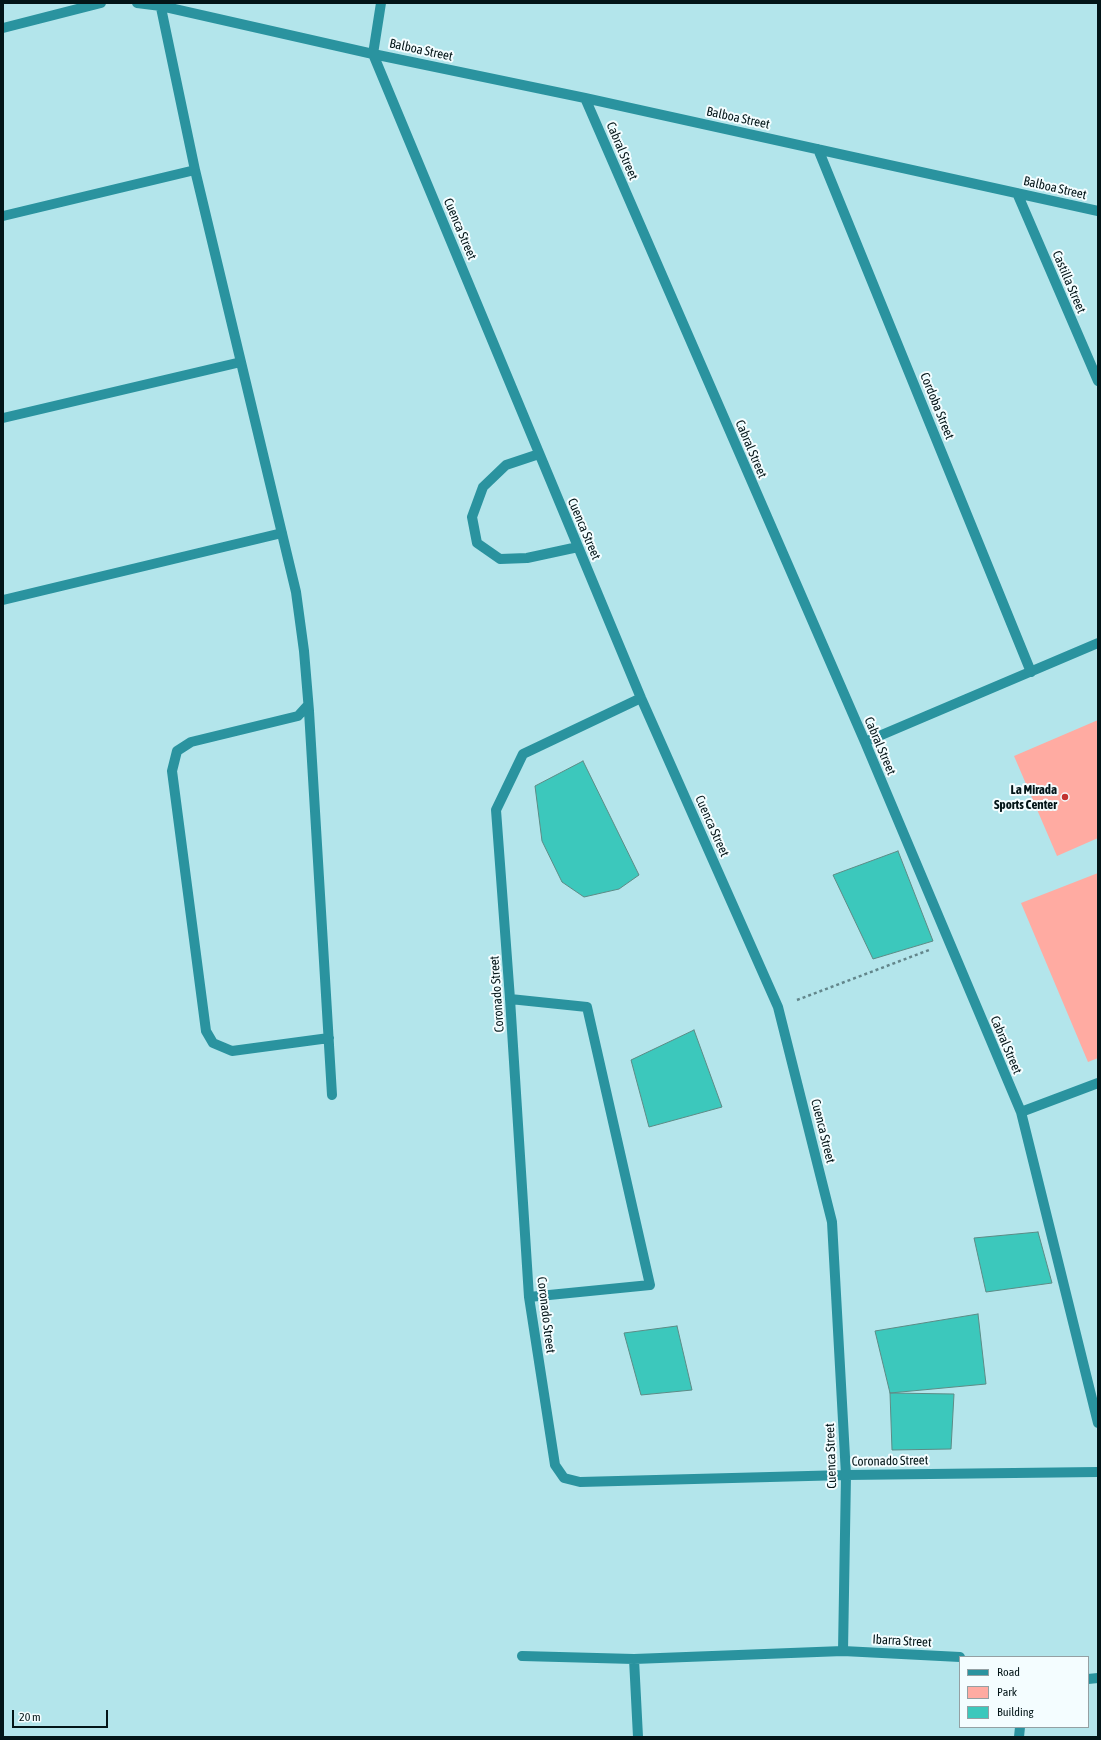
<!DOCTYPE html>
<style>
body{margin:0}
#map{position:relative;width:1101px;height:1740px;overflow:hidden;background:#b3e5eb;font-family:"Asap Condensed",sans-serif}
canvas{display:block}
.frame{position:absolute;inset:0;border:4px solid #031518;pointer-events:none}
.legend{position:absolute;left:959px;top:1656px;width:130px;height:72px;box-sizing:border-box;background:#f4fdff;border:1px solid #94a0a3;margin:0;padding:5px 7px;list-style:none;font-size:12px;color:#031518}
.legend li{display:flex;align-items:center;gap:8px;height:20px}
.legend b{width:20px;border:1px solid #94a0a3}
.scale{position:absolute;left:12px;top:1710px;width:96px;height:18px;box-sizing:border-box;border:2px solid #031518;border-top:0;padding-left:5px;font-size:12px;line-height:14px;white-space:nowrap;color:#031518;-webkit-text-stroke:3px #f4fdff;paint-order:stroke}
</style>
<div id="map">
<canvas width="1101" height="1740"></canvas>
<div class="frame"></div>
<ul class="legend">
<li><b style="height:5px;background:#2a939f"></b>Road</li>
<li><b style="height:11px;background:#ffaba2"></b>Park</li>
<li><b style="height:11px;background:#3cc8bc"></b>Building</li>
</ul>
<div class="scale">20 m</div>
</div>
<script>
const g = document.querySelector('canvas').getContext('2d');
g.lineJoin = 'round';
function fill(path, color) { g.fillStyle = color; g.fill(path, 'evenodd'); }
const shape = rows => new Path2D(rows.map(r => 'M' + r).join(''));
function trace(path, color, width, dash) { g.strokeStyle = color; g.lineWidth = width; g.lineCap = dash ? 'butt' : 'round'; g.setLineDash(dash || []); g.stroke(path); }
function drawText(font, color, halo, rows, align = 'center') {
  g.font = font + ' "Asap Condensed",sans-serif'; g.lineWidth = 4; g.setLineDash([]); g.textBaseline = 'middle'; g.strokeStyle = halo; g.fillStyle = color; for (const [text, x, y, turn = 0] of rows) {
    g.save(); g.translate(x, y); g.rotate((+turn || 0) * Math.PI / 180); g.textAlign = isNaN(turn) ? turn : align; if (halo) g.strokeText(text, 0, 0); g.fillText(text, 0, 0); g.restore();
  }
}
fill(shape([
 [1098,720,1098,838,1057,856,1014,756],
 [1098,873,1098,1058,1088,1062,1021,903]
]), '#ffaba2');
const building = shape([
 [583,761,639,875,619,889,584,897,562,882,542,841,535,786,583,761],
 [898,851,933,941,873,959,833,875,898,851],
 [694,1030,722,1107,649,1127,631,1060,694,1030],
 [1038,1232,1052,1283,986,1292,974,1238,1038,1232],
 [978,1314,986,1384,890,1393,875,1331,978,1314],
 [677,1326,692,1390,641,1395,624,1333,677,1326],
 [890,1393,954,1394,951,1449,892,1450,890,1393]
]);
fill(building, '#3cc8bc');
trace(building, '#5c8b86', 1);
trace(shape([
 [797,1000,929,950]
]), '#63868b', 2.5, [3, 3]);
trace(shape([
 [137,3,161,6,373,54,585,98,1098,211],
 [160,3,195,170,296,592,304,651,309,711,332,1095],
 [3,28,101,3],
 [373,54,641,698,778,1007,832,1222,846,1475,843,1651],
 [373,54,381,3],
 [585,98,865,742,1021,1112,1098,1423],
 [818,149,1031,672],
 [1017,193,1098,381],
 [3,216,195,170],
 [3,418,241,362],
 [539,454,506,465,483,487,472,517,477,543,500,559,527,558,578,547],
 [3,600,282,533],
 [641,698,523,754,496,810,510,999,529,1297,555,1465,564,1478,580,1482,846,1475,1098,1472],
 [308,705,298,716,191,742,177,751,172,771,206,1031,213,1043,232,1051,329,1038],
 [865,742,1098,643],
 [510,999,587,1007,650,1285,529,1297],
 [1021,1112,1098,1083],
 [522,1656,634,1659,843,1651,960,1657],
 [634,1659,638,1737],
 [1088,1679,1098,1678],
 [1019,1737,1020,1727]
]), '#2a939f', 10);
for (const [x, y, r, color] of [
 [1065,797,4,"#c23330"]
]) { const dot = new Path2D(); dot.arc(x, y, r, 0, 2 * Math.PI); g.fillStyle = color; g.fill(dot); trace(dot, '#f4fdff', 1.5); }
drawText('13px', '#031518', '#f4fdff', [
 ["Balboa Street",421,50,12],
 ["Balboa Street",738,118,12],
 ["Cabral Street",622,151,67],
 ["Balboa Street",1055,188,13],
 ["Cuenca Street",460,229,67],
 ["Castilla Street",1069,282,67],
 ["Cordoba Street",937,406,68],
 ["Cabral Street",751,449,67],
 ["Cuenca Street",584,529,67],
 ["Cabral Street",880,746,67],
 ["Cuenca Street",712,826,66],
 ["Coronado Street",497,994,-94],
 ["Cabral Street",1006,1045,67],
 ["Cuenca Street",823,1131,76],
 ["Coronado Street",546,1315,83],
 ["Cuenca Street",831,1456,-92],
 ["Coronado Street",890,1461,-1],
 ["Ibarra Street",902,1641,3]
]);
drawText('bold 13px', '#031518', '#f4fdff', [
 ["La Mirada",1057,790],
 ["Sports Center",1057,805]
], 'right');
</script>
